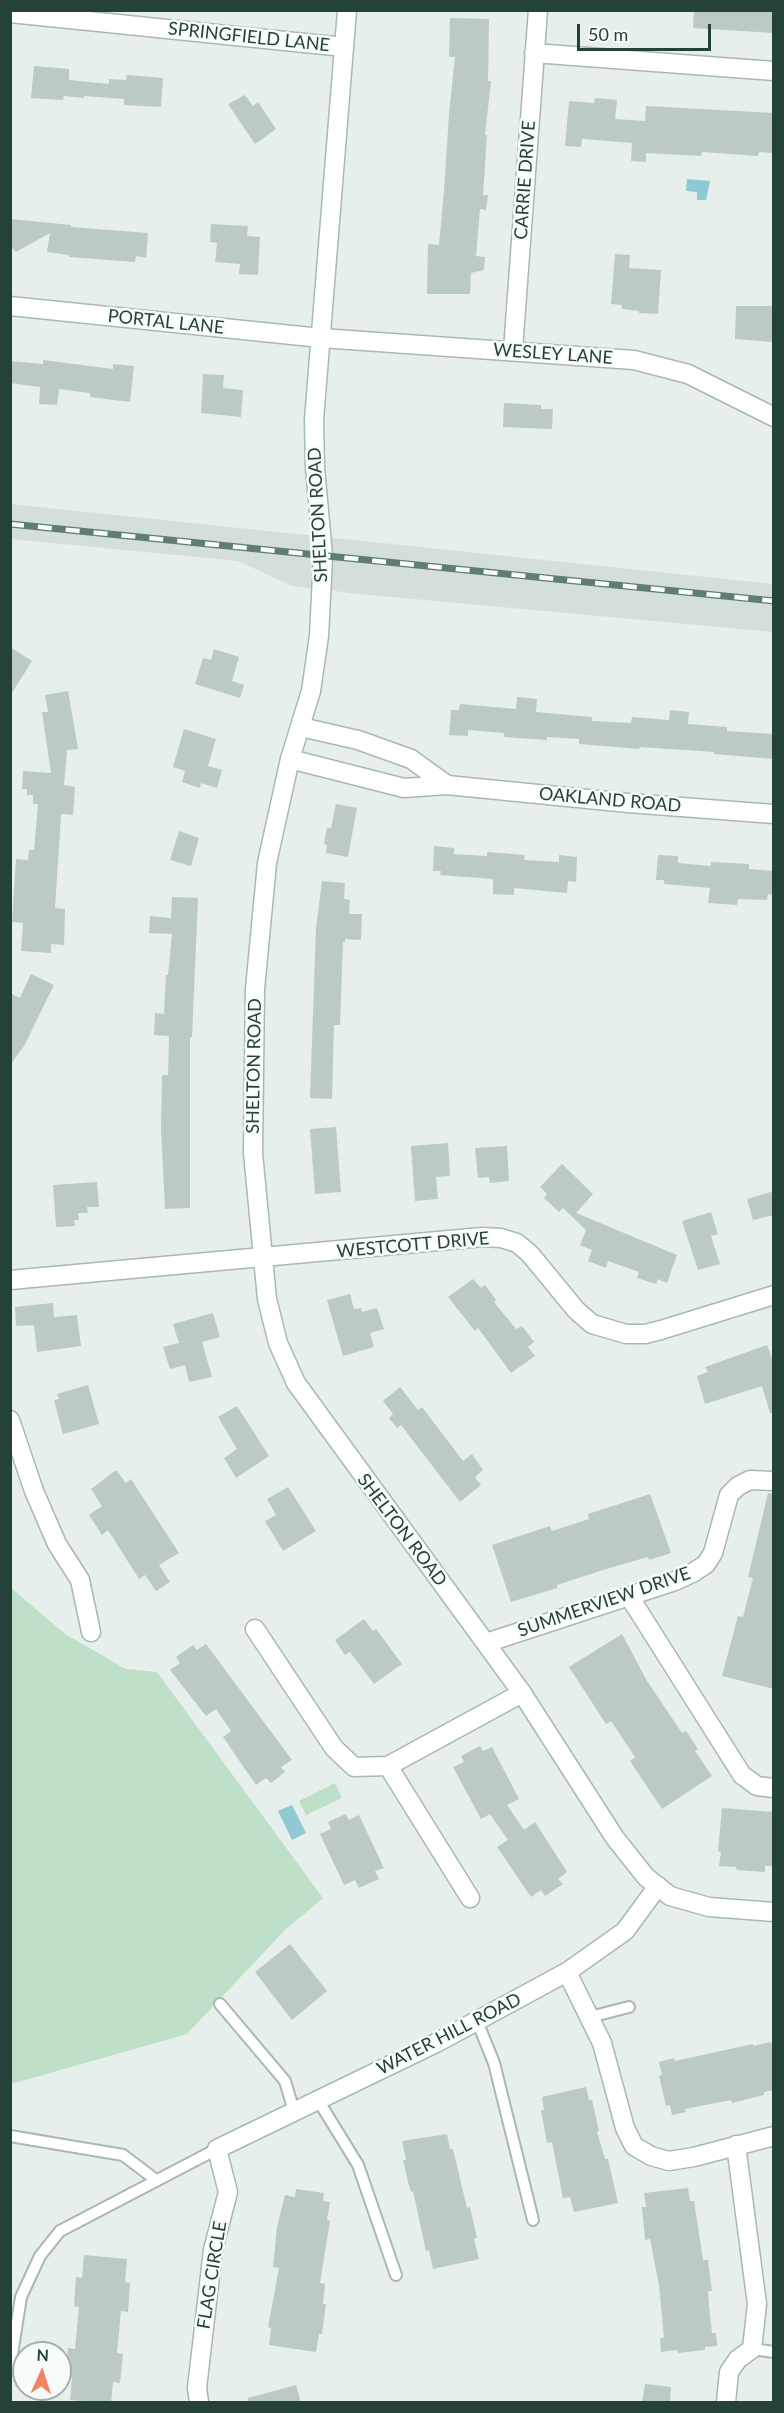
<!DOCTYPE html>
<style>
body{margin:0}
#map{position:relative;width:784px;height:2413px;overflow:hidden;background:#e6efeb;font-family:Lato,sans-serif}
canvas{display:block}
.frame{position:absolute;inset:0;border:12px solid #24423a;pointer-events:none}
.north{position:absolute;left:12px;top:2341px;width:60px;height:60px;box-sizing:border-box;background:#f7fbf9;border:2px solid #a3b1ad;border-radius:50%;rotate:3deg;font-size:16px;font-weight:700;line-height:24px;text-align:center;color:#24423a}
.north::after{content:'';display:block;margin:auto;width:21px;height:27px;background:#f4845f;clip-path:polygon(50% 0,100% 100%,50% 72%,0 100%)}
.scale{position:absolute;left:577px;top:24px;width:134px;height:27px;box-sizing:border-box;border:3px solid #24423a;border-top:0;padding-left:8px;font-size:18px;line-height:21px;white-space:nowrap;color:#24423a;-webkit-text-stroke:4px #f7fbf9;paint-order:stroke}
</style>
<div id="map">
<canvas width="784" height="2413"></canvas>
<div class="frame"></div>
<div class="north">N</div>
<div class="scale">50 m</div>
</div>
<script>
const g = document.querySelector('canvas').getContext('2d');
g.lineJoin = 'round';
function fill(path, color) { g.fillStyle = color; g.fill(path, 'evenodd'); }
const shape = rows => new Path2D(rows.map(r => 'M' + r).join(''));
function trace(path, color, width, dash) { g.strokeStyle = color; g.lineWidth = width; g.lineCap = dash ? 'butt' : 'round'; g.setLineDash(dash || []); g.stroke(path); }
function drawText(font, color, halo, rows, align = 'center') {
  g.font = font + ' Lato,sans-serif'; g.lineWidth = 5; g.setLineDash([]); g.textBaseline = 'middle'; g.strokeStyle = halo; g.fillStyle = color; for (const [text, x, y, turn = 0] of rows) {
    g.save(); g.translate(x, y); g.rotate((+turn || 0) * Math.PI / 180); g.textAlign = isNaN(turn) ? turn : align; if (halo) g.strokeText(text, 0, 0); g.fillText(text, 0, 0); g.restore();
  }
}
fill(shape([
 [10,504,773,584,773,632,359,594,292,586,238,561,11,539]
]), '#d4dfda');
fill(shape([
 [10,1587,65,1634,126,1669,157,1672,323,1898,285,1930,187,2034,11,2084],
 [335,1783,342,1798,306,1815,299,1801]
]), '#bfe0c8');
fill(shape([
 [687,179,710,181,706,200,697,200,697,192,686,191],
 [292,1805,306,1833,292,1840,278,1811]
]), '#8ec9d4');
fill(shape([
 [694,10,774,10,774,33,693,28],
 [450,18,489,19,488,81,491,81,485,135,487,135,483,195,488,195,486,210,480,209,476,256,485,257,484,270,471,273,470,294,427,294,428,244,439,245,444,191,449,114,455,57,449,57],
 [34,66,69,69,69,80,109,84,109,79,126,80,127,75,163,78,161,107,124,105,124,99,84,96,84,98,64,96,63,100,31,98],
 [245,95,253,106,258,102,276,129,255,144,228,104],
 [595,98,617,100,615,119,645,121,646,106,774,113,774,153,759,152,758,156,702,152,701,156,646,153,646,162,631,161,632,143,582,139,581,147,565,146,569,101,594,103],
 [10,219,71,225,71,227,148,233,146,258,136,256,135,262,69,257,69,255,47,252,50,233,16,252,10,246],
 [211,224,248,226,247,236,260,237,258,275,239,274,240,264,215,262,217,243,210,242],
 [615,254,630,255,629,268,661,270,658,314,639,313,639,311,622,309,622,305,611,304],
 [736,306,774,306,773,342,735,339],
 [43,360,113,369,113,364,134,366,130,402,90,397,90,393,59,389,57,405,39,404,40,387,10,383,10,361,43,364],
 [203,374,224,375,223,388,243,390,241,417,201,413],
 [504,403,541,405,541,409,553,409,552,429,503,427],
 [10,647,32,661,10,696],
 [214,649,239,657,232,681,244,685,240,698,195,684,203,658,211,660],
 [68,691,78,749,67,750,64,785,75,787,73,815,61,814,61,816,55,908,65,909,64,945,51,944,51,953,21,951,23,923,12,922,16,859,28,860,29,850,34,850,38,804,33,804,33,795,27,795,27,789,22,789,23,771,51,773,42,712,48,712,45,695],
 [517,697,537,699,536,712,592,717,592,721,631,723,632,717,669,720,670,710,689,712,688,724,727,727,727,731,774,734,774,759,714,754,714,752,640,747,639,749,579,744,579,739,547,737,547,740,504,737,504,733,468,730,468,736,449,735,451,710,459,710,460,704,516,709],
 [184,729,216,739,208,766,222,770,217,788,201,783,200,788,182,782,185,771,173,767],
 [336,804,357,808,348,857,326,853,327,845,324,844,327,828,331,828],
 [179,831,199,838,191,866,170,860],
 [434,846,454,848,454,854,487,856,487,852,525,855,524,860,559,862,559,855,577,857,576,882,568,881,567,893,514,888,514,895,493,894,493,879,440,875,441,871,433,871],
 [658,855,678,856,678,863,711,866,711,862,749,864,749,869,774,871,774,895,768,894,767,900,738,899,737,905,708,903,710,888,664,884,664,880,656,880],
 [322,881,345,883,344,899,350,900,349,914,362,914,361,940,345,939,345,942,343,942,340,1025,334,1025,332,1099,310,1098,316,928],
 [172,897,198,898,192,1037,190,1037,190,1208,165,1209,161,1129,162,1075,168,1075,169,1036,154,1035,155,1013,164,1014,166,975,168,975,172,934,149,933,150,916,171,918],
 [31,974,54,985,24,1046,10,1065,10,993,20,998],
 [336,1127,341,1192,315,1194,310,1129],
 [448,1143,450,1176,436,1177,438,1199,415,1201,411,1146],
 [507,1146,509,1181,490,1183,489,1177,478,1178,475,1148],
 [562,1164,593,1194,576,1213,677,1255,667,1283,658,1279,656,1284,637,1278,639,1272,608,1261,606,1268,588,1261,592,1250,580,1245,586,1230,563,1208,559,1212,544,1198,547,1194,540,1187],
 [97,1182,99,1207,87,1207,88,1213,78,1213,79,1220,74,1220,75,1226,56,1227,53,1185],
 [774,1191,774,1215,753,1220,747,1199],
 [711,1212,718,1234,711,1236,720,1264,698,1270,682,1221],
 [473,1279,481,1288,485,1285,496,1300,494,1302,516,1329,522,1326,534,1342,528,1347,535,1356,511,1373,478,1328,475,1331,448,1297],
 [350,1294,354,1309,361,1308,362,1312,377,1308,384,1329,370,1333,374,1347,343,1356,327,1300],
 [53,1303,54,1317,77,1315,81,1346,37,1352,34,1325,16,1326,15,1307],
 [213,1313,220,1337,202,1342,212,1377,189,1382,185,1365,170,1369,163,1347,179,1343,173,1324],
 [767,1345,774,1363,774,1413,770,1413,762,1386,705,1404,697,1376,708,1372,705,1367],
 [88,1385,99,1424,63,1434,54,1400,59,1399,57,1394],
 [400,1387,418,1410,422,1407,463,1461,472,1454,483,1470,475,1477,481,1485,460,1502,401,1425,397,1428,389,1418,393,1414,383,1401],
 [237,1406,269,1456,236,1478,224,1458,237,1449,218,1417],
 [116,1470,126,1483,131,1479,179,1553,159,1565,170,1582,156,1591,145,1575,139,1579,108,1530,102,1535,89,1515,102,1506,91,1489],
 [288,1487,316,1531,283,1551,265,1521,276,1515,267,1499],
 [768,1493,774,1494,774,1689,722,1676,738,1616,743,1617,753,1578,748,1577],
 [650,1494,671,1553,649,1560,648,1557,606,1569,557,1585,557,1588,511,1602,492,1545,550,1526,552,1531,589,1519,588,1514],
 [364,1619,373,1631,376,1629,402,1664,374,1684,350,1652,345,1655,335,1640],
 [622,1634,647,1681,682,1733,686,1731,698,1749,695,1751,712,1776,662,1809,630,1761,635,1757,611,1721,606,1724,569,1667],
 [206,1644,292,1760,281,1767,285,1772,271,1783,266,1778,256,1785,223,1737,231,1731,216,1709,206,1716,170,1670,180,1663,176,1657,193,1645,197,1650],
 [480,1746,483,1751,492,1747,519,1799,507,1805,524,1830,535,1822,567,1872,558,1879,563,1884,545,1896,541,1890,531,1897,497,1847,508,1840,490,1814,481,1819,453,1767,464,1762,461,1756],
 [722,1808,774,1812,774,1866,765,1866,765,1872,737,1870,736,1867,719,1866,721,1852,718,1851],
 [346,1814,349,1820,359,1815,384,1868,375,1871,379,1879,359,1888,355,1880,344,1885,320,1834,331,1829,328,1822],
 [290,1944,327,1991,292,2020,255,1972],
 [771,2042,774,2052,774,2090,764,2092,764,2095,732,2103,731,2100,685,2109,686,2112,672,2115,670,2105,666,2106,659,2076,662,2075,659,2062,674,2058,675,2061,753,2044,753,2046],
 [586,2087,589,2100,592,2100,599,2131,597,2132,605,2159,608,2159,618,2203,574,2212,570,2197,563,2198,552,2142,547,2143,541,2110,544,2110,542,2097],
 [447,2134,450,2149,453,2149,467,2208,470,2207,477,2238,474,2239,479,2259,433,2269,429,2250,426,2251,413,2191,411,2192,408,2182,403,2160,406,2160,402,2141],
 [688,2188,690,2201,694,2201,703,2260,708,2260,712,2291,708,2291,709,2306,712,2333,716,2333,717,2346,705,2347,705,2350,678,2353,677,2350,661,2352,660,2338,664,2338,659,2285,650,2239,645,2240,642,2207,646,2207,644,2193],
 [296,2189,324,2193,323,2201,330,2202,327,2220,330,2221,320,2283,325,2284,323,2304,326,2304,322,2334,319,2334,316,2352,269,2345,271,2328,268,2327,279,2268,273,2267,277,2227,285,2195,295,2197],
 [84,2255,127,2259,125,2282,130,2283,128,2312,121,2311,117,2353,123,2354,120,2383,113,2382,111,2403,70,2400,72,2378,65,2377,68,2348,75,2349,79,2307,74,2306,76,2277,82,2278],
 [645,2384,671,2387,670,2403,642,2403],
 [296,2385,301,2403,248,2403,248,2398]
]), '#bbcac4');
const lane = shape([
 [220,2004,285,2081,294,2111],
 [590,2017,629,2007],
 [477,2021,494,2063,533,2220],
 [318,2100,358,2165,396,2275],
 [10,2136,123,2155,156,2180],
 [752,2349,774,2352],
 [10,2367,21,2297,40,2256,60,2231,217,2149]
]);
const street = shape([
 [10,13,344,47],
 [534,53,774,71],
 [321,338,634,360,688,374,774,417],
 [513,350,538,10],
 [301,727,358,740,411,759,447,785],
 [290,759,404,788,447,785,628,803,774,814],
 [10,1280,482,1237,501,1238,517,1243,530,1254,576,1310,592,1324,626,1334,645,1334,661,1330,774,1295],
 [10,1420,34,1491,57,1544,80,1580,91,1632],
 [629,1596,742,1775,757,1786,774,1788],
 [255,1629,334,1748,354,1767,388,1766,470,1898],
 [486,1643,675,1581,694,1572,706,1564,713,1553,729,1495,738,1486,750,1480,774,1481],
 [388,1766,522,1693],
 [567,1972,602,2043,625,2128,634,2146,651,2156,669,2161,694,2157,774,2136],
 [199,2402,197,2388,213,2250,228,2192,217,2149,436,2043,567,1972,625,1931,658,1886],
 [726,2402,729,2372,738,2359,752,2349,757,2304,736,2145]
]);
const secondary = shape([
 [347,10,314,420,315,467,323,556,319,636,311,691,290,759,267,863,255,989,253,1153,267,1299,278,1343,296,1383,522,1693,615,1838,646,1877,670,1896,709,1907,774,1912],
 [10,306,321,338]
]);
trace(lane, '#a8b8b2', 14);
trace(street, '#a8b8b2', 21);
trace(secondary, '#a4bbb3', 21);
trace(lane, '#fff', 10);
trace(street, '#fff', 18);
trace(secondary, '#fff', 18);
const rail = shape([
 [10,524,774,601]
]);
trace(rail, '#5f7d75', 7);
trace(rail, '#f7fbf9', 4.5, [14]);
drawText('18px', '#24423a', '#f7fbf9', [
 ["SPRINGFIELD LANE",249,37,6],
 ["CARRIE DRIVE",525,180,-86],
 ["PORTAL LANE",166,322,6],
 ["WESLEY LANE",553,354,4],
 ["SHELTON ROAD",318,515,-93],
 ["OAKLAND ROAD",610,800,5],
 ["SHELTON ROAD",254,1066,-89],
 ["WESTCOTT DRIVE",413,1245,-5],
 ["SHELTON ROAD",402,1530,53],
 ["SUMMERVIEW DRIVE",604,1602,-19],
 ["WATER HILL ROAD",449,2034,-27],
 ["FLAG CIRCLE",212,2275,-81]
]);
</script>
